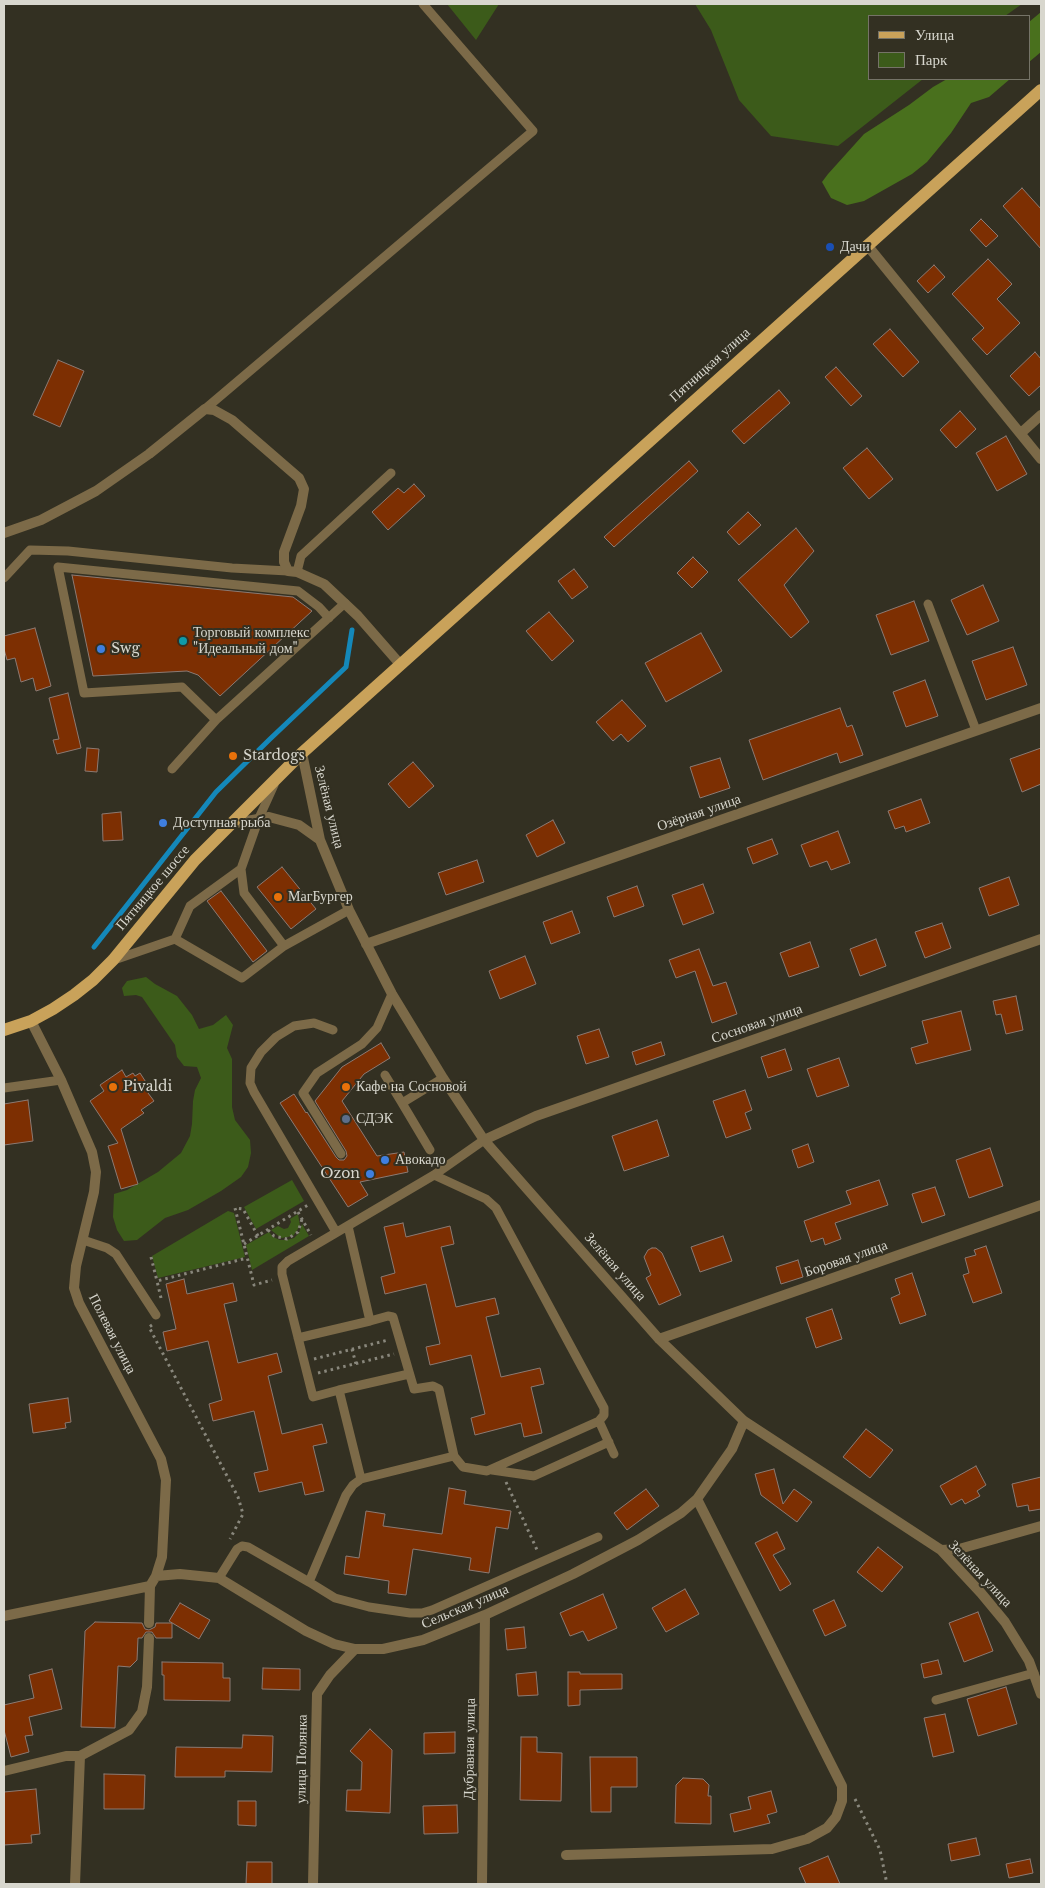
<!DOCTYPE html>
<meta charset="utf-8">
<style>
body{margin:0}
#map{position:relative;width:1045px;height:1888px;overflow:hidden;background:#333022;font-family:"Libre Baskerville",serif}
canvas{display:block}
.frame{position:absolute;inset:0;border:5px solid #d8d7ce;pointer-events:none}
.legend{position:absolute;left:868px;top:15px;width:162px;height:65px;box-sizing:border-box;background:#333022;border:1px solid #757367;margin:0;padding:6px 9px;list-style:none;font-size:15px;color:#d8d7ce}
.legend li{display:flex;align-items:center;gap:10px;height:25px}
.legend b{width:25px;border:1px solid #757367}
</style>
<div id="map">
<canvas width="1045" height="1888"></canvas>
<div class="frame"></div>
<ul class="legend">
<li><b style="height:6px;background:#c9a25a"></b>Улица</li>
<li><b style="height:14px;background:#3c5b1a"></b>Парк</li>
</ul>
</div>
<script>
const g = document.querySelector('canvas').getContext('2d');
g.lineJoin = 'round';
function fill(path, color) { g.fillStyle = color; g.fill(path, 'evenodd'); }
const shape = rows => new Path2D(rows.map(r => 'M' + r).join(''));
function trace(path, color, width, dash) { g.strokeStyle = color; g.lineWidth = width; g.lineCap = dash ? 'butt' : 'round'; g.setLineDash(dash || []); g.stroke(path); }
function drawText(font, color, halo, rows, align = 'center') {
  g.font = font + ' "Libre Baskerville",serif'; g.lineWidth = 4; g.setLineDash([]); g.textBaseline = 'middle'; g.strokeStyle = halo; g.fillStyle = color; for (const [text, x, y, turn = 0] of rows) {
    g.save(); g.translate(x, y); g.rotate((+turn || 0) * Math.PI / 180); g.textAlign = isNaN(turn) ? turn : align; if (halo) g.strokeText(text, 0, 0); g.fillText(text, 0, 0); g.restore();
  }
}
fill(shape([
 [447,4,499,4,476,40],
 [695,4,1022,4,1005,16,869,16,869,79,923,79,838,146,771,136,739,100,711,30],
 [146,977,155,984,177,996,192,1015,199,1029,213,1025,226,1015,233,1025,227,1048,232,1059,232,1107,235,1120,250,1140,251,1153,248,1167,241,1177,221,1191,188,1210,165,1218,137,1240,124,1241,117,1230,113,1217,114,1194,127,1190,158,1172,181,1153,190,1136,192,1124,193,1101,195,1090,201,1078,197,1067,184,1066,177,1057,175,1045,142,997,136,995,124,996,122,988,127,981],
 [292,1180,304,1201,256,1229,244,1207],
 [228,1211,234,1213,245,1257,158,1278,152,1256],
 [298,1214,300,1226,293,1236,281,1238,271,1230,278,1226,284,1229,288,1228,291,1222,290,1219],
 [302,1224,309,1236,252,1270,246,1245,269,1232,273,1237,280,1240,287,1240,294,1238,299,1233]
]), '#3c5b1a');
fill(shape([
 [1041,12,1041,52,1029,62,1029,22],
 [947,79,1010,79,989,97,971,103,951,133,927,162,912,174,864,201,847,205,831,198,822,182,828,174,864,134,909,105,933,87]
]), '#49701d');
trace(shape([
 [94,947,216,792,270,739,346,667,352,630]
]), '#1488ba', 5);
const building = shape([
 [1022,188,1041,209,1041,249,1003,206,1022,188],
 [981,219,998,236,986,247,970,230,981,219],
 [988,259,1012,284,997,299,1020,323,987,355,972,339,984,328,952,294,988,259],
 [934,265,945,277,928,293,917,281,934,265],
 [890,329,919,362,903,377,873,344,890,329],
 [1035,352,1041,359,1041,385,1029,396,1010,376,1035,352],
 [58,360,84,371,60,427,33,415,58,360],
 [836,367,862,396,851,406,825,377,836,367],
 [779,390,790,403,744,444,732,431,779,390],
 [960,411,976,429,956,448,940,430,960,411],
 [1006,436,1027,474,997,491,976,453,1006,436],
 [867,448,893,479,869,499,843,468,867,448],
 [689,461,698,471,614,547,604,537,689,461],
 [414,484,425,496,388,530,372,512,398,488,404,493,414,484],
 [748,512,761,525,739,545,727,532,748,512],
 [796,528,814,551,784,585,809,622,791,638,738,580,796,528],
 [693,557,708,572,692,588,677,573,693,557],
 [574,569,588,587,572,599,558,581,574,569],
 [72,575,293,597,312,611,220,696,198,675,187,671,93,676,72,575],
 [983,585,999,621,967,635,951,600,983,585],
 [914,601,929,641,891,655,876,615,914,601],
 [549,612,574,641,552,661,526,631,549,612],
 [35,628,51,686,36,691,33,678,21,682,15,658,7,660,4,649,4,636,35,628],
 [701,633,722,671,666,702,645,663,701,633],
 [1013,647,1027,685,986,700,972,661,1013,647],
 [925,680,938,716,906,727,893,692,925,680],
 [68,693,81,748,57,754,53,740,59,739,49,698,68,693],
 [622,700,646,726,628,742,621,734,613,741,596,722,622,700],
 [840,708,847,727,852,725,863,755,840,763,837,753,763,780,749,740,840,708],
 [87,748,99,749,97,772,85,771,87,748],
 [1041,748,1041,784,1022,792,1010,759,1041,748],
 [720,758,730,788,700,798,690,767,720,758],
 [413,762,434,786,409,808,388,784,413,762],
 [921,799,930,823,906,832,904,826,895,829,888,811,921,799],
 [121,812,123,840,103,841,102,814,121,812],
 [553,820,565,843,537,857,526,835,553,820],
 [838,831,850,863,831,870,827,861,810,867,801,845,838,831],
 [772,839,778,854,753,864,747,848,772,839],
 [477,860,484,882,446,895,438,873,477,860],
 [282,867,316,909,291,929,257,887,282,867],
 [1009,877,1019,905,989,916,979,888,1009,877],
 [703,884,714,913,683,925,672,895,703,884],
 [637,886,644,906,614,917,607,897,637,886],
 [221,891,267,951,253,962,207,901,221,891],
 [572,911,580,933,551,944,543,922,572,911],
 [942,923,951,948,925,958,915,932,942,923],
 [876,939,886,966,860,976,850,949,876,939],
 [810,942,819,967,789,977,780,953,810,942],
 [699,949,713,986,726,982,737,1014,712,1023,695,971,676,978,669,960,699,949],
 [525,956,536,984,500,999,489,971,525,956],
 [1016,996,1023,1030,1006,1034,1001,1014,996,1015,993,1001,1016,996],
 [961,1011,971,1050,916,1064,911,1048,928,1043,922,1021,961,1011],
 [599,1029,609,1057,586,1064,577,1036,599,1029],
 [661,1042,665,1055,636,1065,632,1052,661,1042],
 [381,1043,390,1058,364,1074,342,1101,377,1156,404,1152,408,1172,360,1182,368,1195,348,1207,280,1103,294,1094,306,1113,307,1112,336,1157,339,1160,344,1160,347,1156,346,1151,315,1101,342,1067,381,1043],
 [785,1049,792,1070,768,1078,761,1057,785,1049],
 [839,1058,849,1086,817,1097,807,1069,839,1058],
 [122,1070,126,1077,133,1073,135,1076,140,1073,151,1090,148,1093,154,1101,141,1110,144,1113,121,1129,138,1184,121,1189,108,1146,118,1143,90,1101,104,1091,100,1085,122,1070],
 [745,1090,752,1110,745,1113,751,1129,726,1138,713,1101,745,1090],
 [28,1100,33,1141,4,1145,4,1104,28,1100],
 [657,1120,669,1156,624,1171,612,1136,657,1120],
 [808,1144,814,1162,798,1168,792,1150,808,1144],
 [990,1148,1003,1186,969,1198,956,1160,990,1148],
 [879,1180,888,1205,835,1223,841,1239,825,1245,823,1238,811,1242,804,1221,851,1204,846,1191,879,1180],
 [935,1187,945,1215,922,1223,912,1194,935,1187],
 [403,1223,406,1237,450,1226,454,1244,441,1247,456,1307,495,1298,499,1314,486,1317,501,1377,540,1368,544,1384,531,1387,542,1433,524,1437,521,1423,475,1435,471,1418,485,1414,471,1355,430,1365,426,1347,440,1344,426,1284,385,1294,381,1277,395,1273,384,1227,403,1223],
 [723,1236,732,1261,700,1272,691,1247,723,1236],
 [986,1246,1002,1293,973,1303,963,1275,969,1273,965,1258,976,1255,974,1250,986,1246],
 [652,1248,656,1248,662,1253,681,1295,659,1305,646,1278,651,1275,644,1257,648,1250,652,1248],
 [798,1260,803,1277,781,1284,776,1267,798,1260],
 [912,1273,926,1315,900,1324,891,1298,900,1294,895,1279,912,1273],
 [184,1279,187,1294,233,1283,237,1301,224,1304,238,1363,277,1353,282,1372,268,1376,282,1434,322,1424,327,1443,313,1446,324,1491,305,1495,302,1482,259,1492,254,1473,268,1470,254,1411,213,1421,209,1404,222,1400,208,1341,167,1351,163,1332,176,1329,166,1284,184,1279],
 [832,1309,842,1339,816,1348,806,1318,832,1309],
 [68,1398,71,1422,65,1423,66,1428,33,1433,29,1404,68,1398],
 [866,1429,893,1450,870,1478,843,1457,866,1429],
 [976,1466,986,1485,977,1491,980,1496,965,1504,962,1499,951,1505,940,1486,976,1466],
 [774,1469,783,1504,794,1489,812,1502,797,1522,761,1495,755,1474,774,1469],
 [1041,1477,1041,1509,1029,1511,1028,1505,1017,1507,1012,1484,1041,1477],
 [449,1488,466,1491,464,1504,511,1511,508,1529,496,1527,489,1573,469,1570,471,1558,413,1549,406,1595,388,1593,389,1581,344,1574,346,1556,359,1558,366,1511,385,1514,383,1526,442,1534,449,1488],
 [646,1489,659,1506,627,1530,614,1513,646,1489],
 [777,1532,785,1549,773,1555,791,1584,780,1591,755,1543,777,1532],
 [878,1547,903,1567,882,1592,857,1572,878,1547],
 [685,1589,699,1614,666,1632,652,1608,685,1589],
 [603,1594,617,1628,588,1641,583,1631,570,1636,560,1613,603,1594],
 [834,1600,846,1626,825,1636,813,1610,834,1600],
 [180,1603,210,1620,199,1639,169,1621,180,1603],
 [978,1612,993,1651,964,1662,949,1623,978,1612],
 [95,1622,142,1623,145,1629,149,1630,155,1627,156,1623,172,1623,172,1638,156,1638,152,1632,146,1632,142,1638,138,1638,137,1660,130,1667,118,1666,115,1728,81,1727,85,1631,95,1622],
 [524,1627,526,1648,507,1650,505,1629,524,1627],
 [938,1660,942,1674,924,1678,921,1664,938,1660],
 [162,1662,223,1663,223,1678,230,1678,230,1701,164,1700,164,1675,162,1675,162,1662],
 [263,1668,300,1669,300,1690,262,1689,263,1668],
 [52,1669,62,1709,29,1717,33,1735,25,1736,29,1752,11,1757,4,1730,4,1705,34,1698,29,1675,52,1669],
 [536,1672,538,1695,518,1696,516,1674,536,1672],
 [568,1672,580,1672,580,1674,622,1674,622,1689,580,1690,580,1705,568,1706,568,1672],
 [1006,1687,1017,1724,978,1736,967,1699,1006,1687],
 [945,1714,954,1752,933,1757,924,1718,945,1714],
 [370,1729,392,1750,390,1813,346,1811,347,1790,361,1790,362,1762,350,1751,370,1729],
 [455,1732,455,1753,424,1754,424,1733,455,1732],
 [243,1735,273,1736,272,1772,225,1771,225,1777,175,1777,176,1747,242,1748,243,1735],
 [521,1737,537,1737,537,1752,562,1753,561,1801,520,1800,521,1737],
 [590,1757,637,1757,637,1787,611,1787,611,1812,591,1812,590,1757],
 [104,1774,145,1775,144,1809,104,1809,104,1774],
 [683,1778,703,1779,709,1785,708,1796,711,1796,711,1824,675,1823,676,1785,683,1778],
 [36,1789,40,1834,31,1835,32,1843,4,1845,4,1792,36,1789],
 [771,1791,777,1812,767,1815,770,1823,734,1832,730,1814,751,1809,748,1797,771,1791],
 [238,1801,256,1801,256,1826,238,1825,238,1801],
 [457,1805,458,1833,424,1834,423,1806,457,1805],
 [976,1838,980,1855,951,1861,948,1844,976,1838],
 [828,1856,840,1884,806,1884,799,1868,828,1856],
 [1030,1859,1033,1873,1009,1878,1006,1864,1030,1859],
 [247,1862,272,1862,272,1884,246,1884,247,1862]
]);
fill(building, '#7d2f02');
trace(building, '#8c7a73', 1);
trace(shape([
 [298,1212,311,1235],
 [268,1230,274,1236,287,1239,298,1232,302,1219],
 [258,1236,243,1209,235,1208,254,1285,272,1280],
 [244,1244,308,1205],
 [151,1257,157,1281],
 [161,1298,157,1281,247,1258],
 [152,1325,149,1327,238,1497,243,1514,230,1539],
 [352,1349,356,1364],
 [314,1359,388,1340],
 [318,1373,394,1354],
 [506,1482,538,1552],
 [855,1799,880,1850,887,1884]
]), '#89877c', 3, [2.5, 4]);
trace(shape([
 [205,409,533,131,423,4],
 [297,572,301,556,391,473],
 [4,578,30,550,68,551,232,568,288,571],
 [928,604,976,730],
 [216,720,182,687,84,693,58,567,298,591,319,607,329,618],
 [172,769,216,720,345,603],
 [241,869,259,818,274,785],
 [175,939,242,978,284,946,349,910],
 [114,960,175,939,190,906,241,869,244,893,284,946],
 [333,1030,314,1023,294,1026,276,1037,261,1052,251,1068,250,1083,254,1092,336,1232],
 [385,1075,402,1103,443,1078],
 [4,1088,61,1080],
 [402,1103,430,1150],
 [484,1140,434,1175,288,1261,282,1267,282,1274,313,1397,339,1390,361,1479,353,1485,346,1495,309,1582,335,1598,369,1607,410,1613,422,1613,432,1610,598,1537],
 [341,1154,303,1093,317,1073,362,1044,377,1028,392,994],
 [434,1175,486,1199,496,1208,604,1408,604,1415,599,1421,487,1471,463,1467,454,1456],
 [348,1226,370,1321,388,1316,393,1317,414,1389,433,1386,439,1389,454,1456,361,1479],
 [83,1240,107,1248,116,1254,156,1315],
 [298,1338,370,1321],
 [339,1390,409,1374],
 [599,1421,614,1454],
 [492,1470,534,1476,609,1442],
 [219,1578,237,1549,242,1546,248,1547,309,1582],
 [936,1700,1034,1673]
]), '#7c6a48', 9);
trace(shape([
 [867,245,1041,459],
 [1021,433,1041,415],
 [4,533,41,520,96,491,149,454,205,409,214,410,232,420,299,478,304,489,301,506,284,552,284,562,288,571,297,572,324,584,358,616,400,664],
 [302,753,320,840,349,910,392,994,443,1078,484,1140,659,1339,744,1421,941,1550,981,1593,1005,1622,1029,1661,1041,1694],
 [230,824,269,817,299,825,320,840],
 [366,944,1041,708],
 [31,1021,61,1080,92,1152,96,1172,94,1192,76,1266,74,1288,79,1303,161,1459,166,1480,162,1557,156,1576],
 [484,1140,536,1116,1041,939],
 [659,1339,1041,1205],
 [941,1550,959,1549,1041,1526],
 [4,1616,150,1586],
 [149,1623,150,1586,156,1576,180,1574,219,1578,306,1631,334,1644,355,1649,383,1649,423,1640,485,1615,573,1574,638,1540,681,1513,697,1499,732,1449,744,1421],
 [4,1771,66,1756,80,1756],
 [566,1855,772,1849,807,1839,827,1828,836,1817,842,1801,842,1786,697,1499],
 [75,1884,80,1756,129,1730,142,1712,147,1687,149,1638],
 [313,1884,317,1694,330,1675,355,1649],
 [482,1884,485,1615]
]), '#7c6a48', 10);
trace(shape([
 [4,1030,31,1021,53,1009,74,995,93,980,113,960,195,860,302,753,1041,90]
]), '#c9a25a', 12);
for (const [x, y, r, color] of [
 [830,247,5,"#1a4fb4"],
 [183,641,5,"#0f9aa8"],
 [101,649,5,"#3f7fe0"],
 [233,756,5,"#e8710a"],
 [163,823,5,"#3f7fe0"],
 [278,897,5,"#e8710a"],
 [113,1087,5,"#e8710a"],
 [346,1087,5,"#e8710a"],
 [346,1119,5,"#5c6f8a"],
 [385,1160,5,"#3f7fe0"],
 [370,1174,5,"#3f7fe0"]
]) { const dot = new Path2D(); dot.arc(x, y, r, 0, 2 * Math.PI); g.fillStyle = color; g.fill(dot); trace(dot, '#333022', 2); }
drawText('14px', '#d8d7ce', '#333022', [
 ["Дачи",840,247],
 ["Торговый комплекс",193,633],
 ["\"Идеальный дом\"",193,649],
 ["Swg",111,649],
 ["Stardogs",243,756],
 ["Доступная рыба",173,823],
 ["МагБургер",288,897],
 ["Pivaldi",123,1087],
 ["Кафе на Сосновой",356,1087],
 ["СДЭК",356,1119],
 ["Авокадо",395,1160],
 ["Ozon",360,1174,"right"]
], 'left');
drawText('14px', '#d8d7ce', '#333022', [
 ["Пятницкая улица",710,365,-42],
 ["Зелёная улица",329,807,76],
 ["Озёрная улица",699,813,-19],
 ["Пятницкое шоссе",153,888,-50],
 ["Сосновая улица",757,1024,-19],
 ["Боровая улица",846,1259,-19],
 ["Зелёная улица",615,1267,49],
 ["Полевая улица",112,1334,63],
 ["Зелёная улица",980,1574,47],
 ["Сельская улица",465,1607,-23],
 ["Дубравная улица",470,1749,-89],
 ["улица Полянка",302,1759,-89]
]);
</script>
